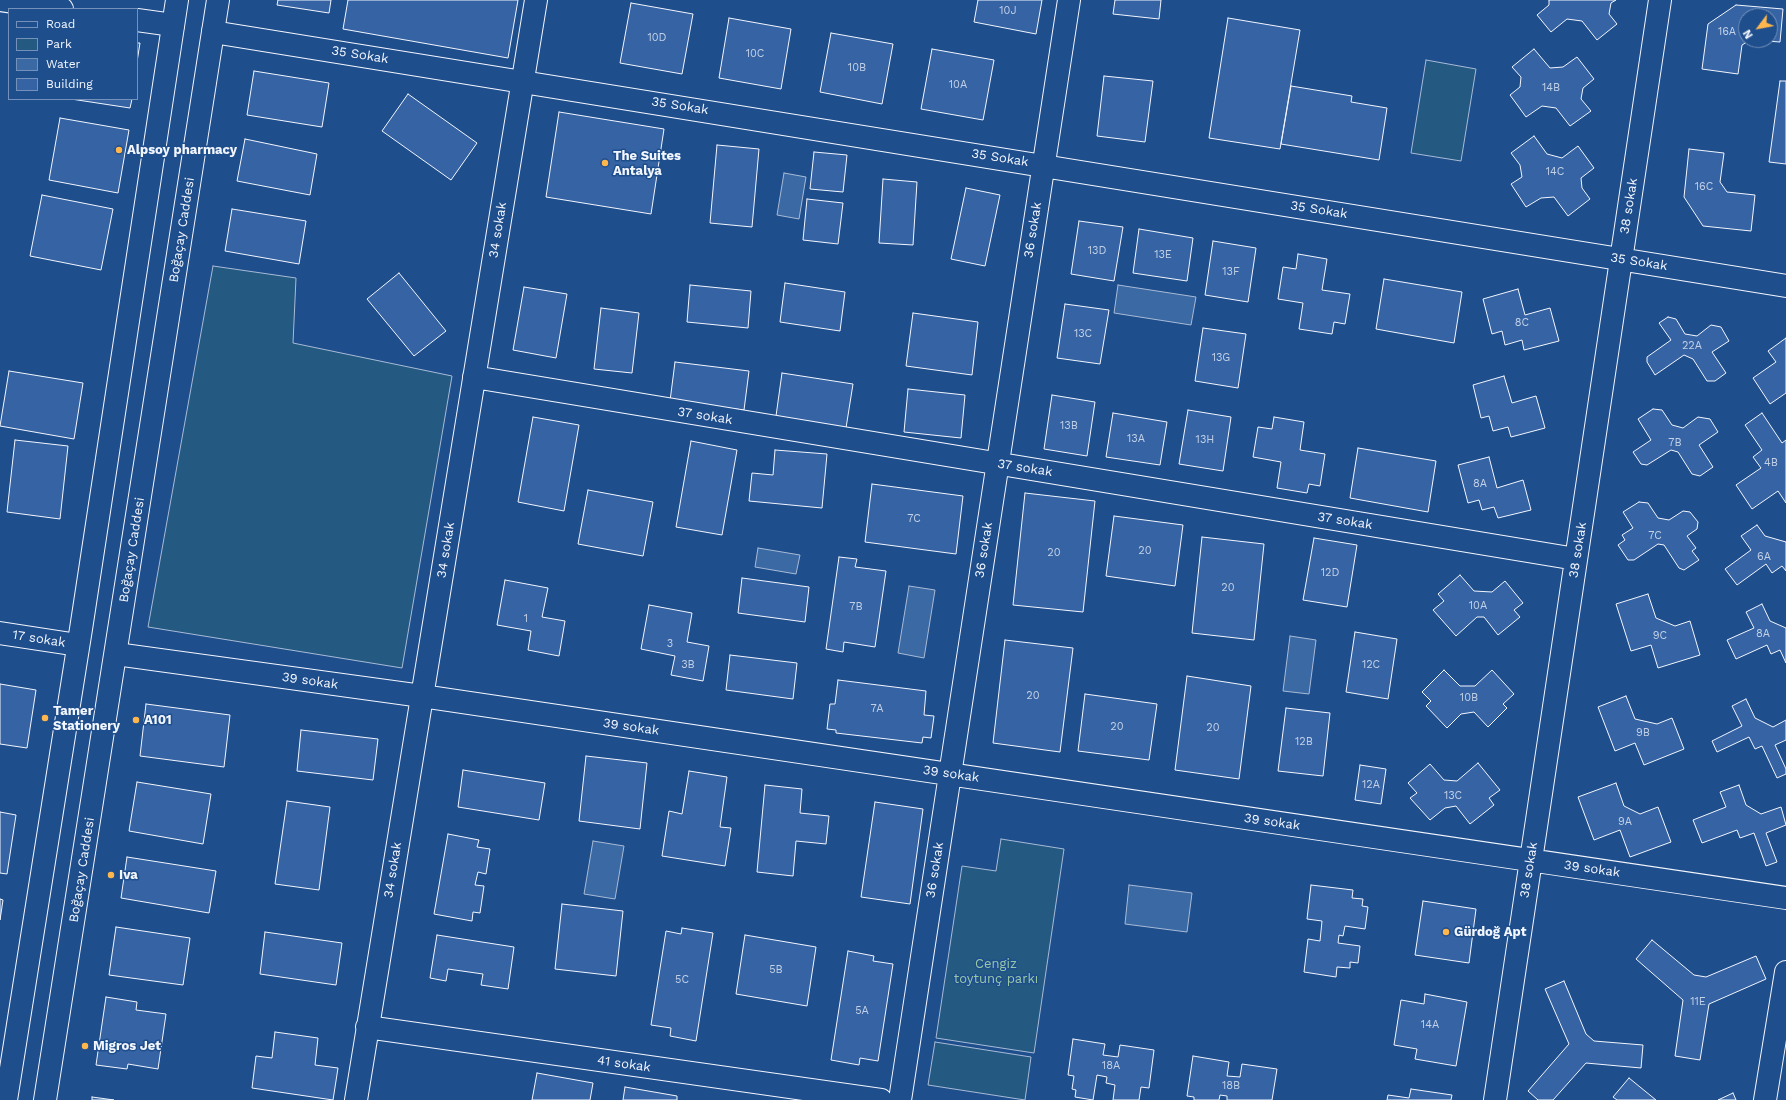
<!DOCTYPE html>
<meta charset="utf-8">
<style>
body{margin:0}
#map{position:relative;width:1786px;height:1100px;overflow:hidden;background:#1f4e8c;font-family:"Work Sans",sans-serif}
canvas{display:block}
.legend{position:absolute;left:8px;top:8px;width:130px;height:92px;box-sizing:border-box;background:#1f4e8c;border:1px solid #7391ba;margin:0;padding:5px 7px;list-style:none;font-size:12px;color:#f2f6ff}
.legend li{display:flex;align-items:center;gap:8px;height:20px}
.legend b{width:20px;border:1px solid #7391ba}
.north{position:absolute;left:1738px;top:8px;width:40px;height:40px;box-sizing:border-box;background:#1f4e8c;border:1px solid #7391ba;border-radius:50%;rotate:238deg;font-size:11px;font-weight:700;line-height:16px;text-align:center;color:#f2f6ff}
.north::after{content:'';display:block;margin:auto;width:14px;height:18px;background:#ffb74d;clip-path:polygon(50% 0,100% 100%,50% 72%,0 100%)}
</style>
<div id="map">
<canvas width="1786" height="1100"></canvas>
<ul class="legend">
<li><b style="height:5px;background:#1f4e8c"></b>Road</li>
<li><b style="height:11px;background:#245a82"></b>Park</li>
<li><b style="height:11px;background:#3b69a3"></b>Water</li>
<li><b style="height:11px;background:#3563a3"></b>Building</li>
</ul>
<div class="north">N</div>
</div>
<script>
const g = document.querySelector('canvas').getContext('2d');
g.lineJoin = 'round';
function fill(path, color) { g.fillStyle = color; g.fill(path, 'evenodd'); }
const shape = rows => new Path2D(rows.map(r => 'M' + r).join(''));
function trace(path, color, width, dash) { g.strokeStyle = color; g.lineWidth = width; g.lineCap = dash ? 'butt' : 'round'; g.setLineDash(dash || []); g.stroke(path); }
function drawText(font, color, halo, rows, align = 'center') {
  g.font = font + ' "Work Sans",sans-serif'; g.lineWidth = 3; g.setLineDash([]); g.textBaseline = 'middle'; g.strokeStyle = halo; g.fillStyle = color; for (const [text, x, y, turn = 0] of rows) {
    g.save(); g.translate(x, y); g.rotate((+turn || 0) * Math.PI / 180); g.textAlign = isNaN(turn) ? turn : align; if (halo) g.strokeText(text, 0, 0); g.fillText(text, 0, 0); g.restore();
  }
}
const green = shape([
 [1426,60,1476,69,1461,161,1411,153,1426,60],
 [213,266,296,278,293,343,452,376,402,668,148,627,213,266],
 [1001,839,1064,849,1034,1053,936,1038,962,866,996,871,1001,839],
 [935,1042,1031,1057,1025,1100,928,1085,935,1042]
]);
fill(green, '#245a82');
trace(green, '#a8bbd7', 1);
const water = shape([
 [784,173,806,177,799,219,777,215,784,173],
 [1118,285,1196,297,1191,325,1114,313,1118,285],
 [758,548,800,555,796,574,755,567,758,548],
 [909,586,935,590,924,658,898,653,909,586],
 [1290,636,1316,640,1309,694,1283,691,1290,636],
 [593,841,624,846,615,899,584,894,593,841],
 [1129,885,1192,893,1187,932,1125,924,1129,885]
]);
fill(water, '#3b69a3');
trace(water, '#a8bbd7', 1);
const building = shape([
 [278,0,331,0,329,13,277,5,278,0],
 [348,0,518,0,508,58,343,29,348,0],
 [978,0,1042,0,1036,34,974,22,978,0],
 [1115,0,1161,0,1159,19,1113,14,1115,0],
 [1549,0,1616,0,1611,3,1609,14,1617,24,1597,40,1582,21,1567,19,1551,32,1537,15,1549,5,1549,0],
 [631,3,693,14,682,74,620,63,631,3],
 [1736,5,1783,9,1780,42,1753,40,1770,40,1770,16,1746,16,1746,40,1750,40,1742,45,1738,74,1702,69,1708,24,1736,5],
 [729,18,791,29,781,89,719,78,729,18],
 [1228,18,1300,30,1280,149,1209,138,1228,18],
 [831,33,893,44,882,104,820,92,831,33],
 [137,43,140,43,137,62,137,43],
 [932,49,994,60,983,120,921,109,932,49],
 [1534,49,1550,68,1563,67,1577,57,1594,79,1583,88,1581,99,1591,111,1570,126,1556,108,1542,106,1526,117,1510,95,1520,87,1521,77,1512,67,1534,49],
 [254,71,329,83,322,127,247,115,254,71],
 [1104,76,1153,81,1145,142,1097,136,1104,76],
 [1780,81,1786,81,1786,164,1769,162,1780,81],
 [1291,86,1352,96,1351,102,1387,108,1379,160,1281,144,1291,86],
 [408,94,477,143,451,180,382,131,408,94],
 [71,99,132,99,130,108,71,99],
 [559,112,664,129,651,214,546,197,559,112],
 [60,118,129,130,118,193,49,180,60,118],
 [1534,136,1547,154,1562,158,1578,146,1594,168,1581,178,1582,188,1590,199,1568,216,1554,197,1541,198,1526,207,1511,184,1522,177,1520,165,1511,153,1534,136],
 [245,139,317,154,310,195,237,181,245,139],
 [717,145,759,149,752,227,710,223,717,145],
 [1689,149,1724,153,1720,182,1727,192,1755,195,1751,231,1703,226,1684,197,1689,149],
 [814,152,847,155,843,192,810,189,814,152],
 [883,179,917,182,913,245,879,243,883,179],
 [966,188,1000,195,985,266,951,259,966,188],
 [42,195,113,209,101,270,30,256,42,195],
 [807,199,843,203,838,244,803,240,807,199],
 [232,209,306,221,299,264,225,251,232,209],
 [1079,221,1123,227,1114,281,1071,274,1079,221],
 [1139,229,1193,238,1187,281,1133,273,1139,229],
 [1213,241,1256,248,1248,302,1205,295,1213,241],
 [1298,254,1327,259,1322,290,1350,294,1345,324,1334,322,1332,334,1299,329,1303,303,1278,299,1283,267,1296,269,1298,254],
 [399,273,446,331,414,356,367,299,399,273],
 [1384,279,1462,292,1454,343,1376,329,1384,279],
 [785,283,845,292,840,331,780,322,785,283],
 [690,285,751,291,748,328,687,322,690,285],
 [524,287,567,294,556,358,513,350,524,287],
 [1518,289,1525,315,1550,308,1559,341,1524,350,1522,340,1505,345,1502,331,1492,334,1483,299,1518,289],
 [1065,304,1109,310,1100,364,1057,358,1065,304],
 [601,308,639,313,632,373,594,369,601,308],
 [913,313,978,322,972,375,906,366,913,313],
 [1668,317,1676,319,1685,334,1697,336,1711,325,1721,327,1729,341,1712,352,1726,373,1715,381,1707,381,1693,359,1684,355,1655,375,1647,362,1647,357,1671,340,1659,323,1668,317],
 [1203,328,1246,334,1238,388,1195,381,1203,328],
 [1786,338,1786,393,1770,404,1753,378,1776,362,1768,351,1786,338],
 [675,362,749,371,744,410,670,401,675,362],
 [9,371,83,383,74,439,0,426,9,371],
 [782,373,853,384,846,428,776,416,782,373],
 [1504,376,1512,403,1536,396,1545,428,1511,437,1508,427,1493,431,1489,416,1481,418,1473,385,1504,376],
 [908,389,965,395,961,438,904,432,908,389],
 [1052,395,1095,402,1087,456,1044,449,1052,395],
 [1653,409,1662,410,1672,425,1683,428,1698,417,1710,419,1718,432,1699,445,1713,467,1700,476,1692,474,1678,452,1671,450,1647,465,1641,464,1633,452,1651,440,1638,419,1653,409],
 [1188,410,1231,417,1223,471,1179,464,1188,410],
 [1113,413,1167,422,1160,465,1106,457,1113,413],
 [1762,413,1782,443,1786,440,1786,503,1778,491,1752,509,1736,485,1761,468,1753,457,1762,450,1745,425,1762,413],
 [533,417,579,425,564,511,518,502,533,417],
 [1274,417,1304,422,1300,450,1325,454,1320,486,1309,484,1307,493,1277,488,1281,462,1253,457,1258,427,1272,429,1274,417],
 [15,440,68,446,60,519,7,512,15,440],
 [691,441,737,450,722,535,676,527,691,441],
 [1358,448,1436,461,1428,512,1350,498,1358,448],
 [775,450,827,454,822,508,749,501,752,473,773,475,775,450],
 [1489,457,1497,488,1523,480,1531,510,1498,518,1494,507,1482,510,1479,500,1468,503,1458,465,1489,457],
 [872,484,963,496,956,554,865,542,872,484],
 [588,490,653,502,643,556,578,544,588,490],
 [1025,493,1095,501,1083,612,1013,605,1025,493],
 [1639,502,1648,503,1658,518,1669,520,1683,511,1690,512,1698,522,1697,529,1687,536,1696,548,1692,551,1699,560,1684,570,1679,568,1664,545,1658,544,1634,560,1628,560,1618,545,1625,540,1622,535,1633,528,1623,512,1639,502],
 [1114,516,1183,525,1175,586,1106,576,1114,516],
 [1757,525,1765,536,1786,542,1786,571,1782,566,1772,573,1766,564,1737,585,1725,569,1751,550,1741,536,1757,525],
 [1202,537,1264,544,1254,640,1192,633,1202,537],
 [1314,538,1357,545,1347,607,1303,600,1314,538],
 [839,557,857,559,855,567,886,571,875,647,844,642,843,652,826,649,839,557],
 [1460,575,1474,591,1492,592,1505,581,1523,603,1514,610,1520,617,1498,635,1484,617,1477,617,1456,636,1433,610,1444,601,1438,594,1460,575],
 [742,578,809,587,805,622,738,613,742,578],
 [505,580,548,588,542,617,565,621,559,656,528,650,531,631,497,625,505,580],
 [1648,594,1656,618,1675,626,1690,621,1700,655,1658,668,1651,645,1631,651,1616,604,1648,594],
 [1762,604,1770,621,1786,628,1786,663,1780,650,1771,654,1767,645,1736,659,1727,640,1754,628,1746,612,1762,604],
 [649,605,692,613,687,642,709,646,703,681,671,675,675,656,641,649,649,605],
 [1355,632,1397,639,1388,699,1346,692,1355,632],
 [1005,640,1073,648,1060,752,993,743,1005,640],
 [730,655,797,663,793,699,726,690,730,655],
 [1444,670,1460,686,1475,686,1492,670,1514,694,1503,704,1507,708,1488,727,1474,712,1461,714,1447,728,1426,706,1431,701,1422,692,1444,670],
 [1187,676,1251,686,1239,779,1175,770,1187,676],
 [838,680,926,691,924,715,934,716,931,738,923,737,922,743,836,733,836,730,827,729,830,704,835,704,838,680],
 [0,684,36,690,27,748,0,744,0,684],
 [1085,694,1157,704,1149,760,1078,751,1085,694],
 [1626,696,1635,719,1657,724,1672,718,1684,749,1644,765,1635,743,1615,751,1598,707,1626,696],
 [1746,699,1755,718,1773,727,1786,720,1786,740,1775,745,1786,769,1786,774,1777,778,1762,746,1755,749,1749,737,1717,752,1712,741,1742,726,1732,706,1746,699],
 [146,704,230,715,224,767,140,756,146,704],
 [1286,708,1330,713,1323,776,1278,771,1286,708],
 [301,730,378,739,373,780,297,771,301,730],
 [586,756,647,763,640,829,579,821,586,756],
 [1478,763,1500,790,1489,798,1494,805,1470,824,1456,806,1445,808,1430,820,1410,798,1417,793,1408,783,1430,764,1444,780,1457,781,1478,763],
 [1360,765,1386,769,1381,804,1355,800,1360,765],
 [463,770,545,783,539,820,458,807,463,770],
 [689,771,727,777,720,827,731,828,725,866,662,856,669,811,682,814,689,771],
 [137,782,211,794,203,844,129,831,137,782],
 [1616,783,1624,806,1640,814,1658,807,1671,842,1630,857,1620,830,1594,840,1578,797,1616,783],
 [765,785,802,789,800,813,829,816,826,844,796,841,793,876,757,872,765,785],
 [1739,785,1746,805,1761,814,1781,807,1786,825,1766,833,1777,862,1766,866,1754,833,1740,838,1737,830,1702,843,1693,820,1726,807,1720,792,1739,785],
 [287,801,330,807,319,890,275,884,287,801],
 [875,802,923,809,910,904,861,897,875,802],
 [0,812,16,815,7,874,0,873,0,812],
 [448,834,479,840,477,847,490,849,486,874,478,872,475,885,484,886,480,913,473,912,472,921,434,914,448,834],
 [127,857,216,871,209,913,121,898,127,857],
 [1311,885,1353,890,1352,898,1363,899,1362,906,1368,907,1365,929,1345,926,1343,936,1339,935,1338,943,1360,946,1358,963,1350,962,1350,968,1337,967,1336,977,1304,972,1308,939,1320,941,1322,921,1307,919,1311,885],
 [0,899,3,900,0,920,0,899],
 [1423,901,1476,909,1469,963,1415,955,1423,901],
 [562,904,623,911,616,976,555,969,562,904],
 [116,927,190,938,183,985,109,975,116,927],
 [682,928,713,933,696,1041,670,1036,671,1028,651,1025,666,931,681,934,682,928],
 [265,932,342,943,336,985,260,974,265,932],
 [437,935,514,947,508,989,481,985,483,974,448,969,446,981,430,978,437,935],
 [745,935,816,947,807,1006,736,994,745,935],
 [1652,940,1694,975,1706,977,1756,956,1766,979,1709,1004,1700,1060,1675,1056,1683,1000,1636,959,1652,940],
 [848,951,874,956,873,961,893,964,878,1061,860,1058,859,1065,831,1060,848,951],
 [1564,981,1586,1034,1594,1041,1643,1045,1641,1068,1586,1063,1553,1100,1538,1100,1528,1091,1569,1044,1545,989,1564,981],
 [1425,994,1467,1002,1456,1066,1415,1059,1417,1049,1394,1045,1401,1000,1424,1004,1425,994],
 [106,997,137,1002,136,1010,166,1014,158,1069,128,1064,127,1069,96,1065,106,997],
 [275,1032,318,1038,315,1065,338,1068,333,1100,252,1088,256,1056,272,1058,275,1032],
 [1073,1039,1105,1044,1103,1055,1118,1057,1120,1045,1154,1050,1149,1088,1141,1087,1139,1100,1113,1100,1115,1085,1106,1083,1107,1077,1097,1075,1093,1100,1075,1097,1076,1090,1072,1089,1074,1076,1068,1075,1073,1039],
 [1193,1056,1229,1062,1227,1076,1240,1077,1242,1064,1277,1069,1272,1100,1227,1100,1227,1096,1220,1095,1219,1100,1194,1100,1194,1097,1187,1096,1193,1056],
 [537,1073,593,1083,590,1100,532,1100,537,1073],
 [1629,1078,1656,1100,1617,1100,1613,1097,1629,1078],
 [625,1087,677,1096,677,1100,623,1100,625,1087],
 [1411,1089,1452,1095,1451,1100,1387,1100,1388,1095,1409,1098,1411,1089],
 [1733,1093,1736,1100,1718,1100,1733,1093],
 [92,1097,114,1100,92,1100,92,1097]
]);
fill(building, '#3563a3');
trace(building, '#f2f6ff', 1);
const minor = shape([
 [0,0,62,9],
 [137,20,173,25],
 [213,32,1786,286],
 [474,377,1576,559],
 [0,633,78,645],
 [116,654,422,696,1786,898],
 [367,1027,881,1100],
 [356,1100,536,0],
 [900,1100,1069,0],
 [1495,1100,1660,0],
 [1765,1100,1786,972]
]);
const major = shape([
 [6,1100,81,629,177,0],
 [45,1100,218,0]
]);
trace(minor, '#f2f6ff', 24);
trace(major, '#f2f6ff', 24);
trace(minor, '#1f4e8c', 22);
trace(major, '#1f4e8c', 22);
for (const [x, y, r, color] of [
 [119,150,4,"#ffb74d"],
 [605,163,4,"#ffb74d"],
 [45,718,4,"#ffb74d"],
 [136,720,4,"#ffb74d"],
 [111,875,4,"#ffb74d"],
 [1446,932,4,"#ffb74d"],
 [85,1046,4,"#ffb74d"]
]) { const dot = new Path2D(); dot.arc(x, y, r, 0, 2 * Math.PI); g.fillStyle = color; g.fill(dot); trace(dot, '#1f4e8c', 1.5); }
drawText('11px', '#c3d1e8', null, [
 ["10J",1008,11],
 ["16A",1727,32],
 ["10D",657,38],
 ["10C",755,54],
 ["10B",857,68],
 ["10A",958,85],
 ["14B",1551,88],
 ["14C",1555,172],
 ["16C",1704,187],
 ["13D",1097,251],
 ["13E",1163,255],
 ["13F",1231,272],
 ["8C",1522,323],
 ["13C",1083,334],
 ["22A",1692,346],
 ["13G",1221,358],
 ["13B",1069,426],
 ["13A",1136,439],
 ["13H",1205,440],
 ["7B",1675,443],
 ["4B",1771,463],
 ["8A",1480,484],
 ["7C",914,519],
 ["7C",1655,536],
 ["20",1145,551],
 ["20",1054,553],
 ["6A",1764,557],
 ["12D",1330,573],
 ["20",1228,588],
 ["10A",1478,606],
 ["7B",856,607],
 ["1",526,619],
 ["8A",1763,634],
 ["9C",1660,636],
 ["3",670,644],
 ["3B",688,665],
 ["12C",1371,665],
 ["20",1033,696],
 ["10B",1469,698],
 ["7A",877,709],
 ["20",1117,727],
 ["20",1213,728],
 ["9B",1643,733],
 ["12B",1304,742],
 ["12A",1371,785],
 ["13C",1453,796],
 ["9A",1625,822],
 ["5B",776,970],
 ["5C",682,980],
 ["11E",1698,1002],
 ["5A",862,1011],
 ["14A",1430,1025],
 ["18A",1111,1066],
 ["18B",1231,1086]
]);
drawText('13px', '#f2f6ff', '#1f4e8c', [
 ["35 Sokak",360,55,9],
 ["35 Sokak",680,106,9],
 ["35 Sokak",1000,158,9],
 ["38 sokak",1629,206,-81],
 ["35 Sokak",1319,210,9],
 ["Boğaçay Caddesi",182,230,-81],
 ["34 sokak",498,230,-81],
 ["36 sokak",1033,230,-81],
 ["35 Sokak",1639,262,9],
 ["37 sokak",705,416,9],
 ["37 sokak",1025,468,9],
 ["37 sokak",1345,521,9],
 ["Boğaçay Caddesi",132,550,-81],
 ["34 sokak",446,550,-81],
 ["36 sokak",984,550,-81],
 ["38 sokak",1578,550,-81],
 ["17 sokak",39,639,9],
 ["39 sokak",310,681,8],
 ["39 sokak",631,727,8],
 ["39 sokak",951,774,8],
 ["39 sokak",1272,822,8],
 ["39 sokak",1592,869,8],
 ["Boğaçay Caddesi",82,870,-81],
 ["34 sokak",393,870,-81],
 ["36 sokak",935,870,-81],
 ["38 sokak",1529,870,-81],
 ["41 sokak",624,1064,8]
]);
drawText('bold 13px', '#f2f6ff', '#1f4e8c', [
 ["Alpsoy pharmacy",127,150],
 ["The Suites",613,156],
 ["Antalya",613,171],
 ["Tamer",53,711],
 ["Stationery",53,726],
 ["A101",144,720],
 ["Iva",119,875],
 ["Gürdoğ Apt",1454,932],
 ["Migros Jet",93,1046]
], 'left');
drawText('13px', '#97c8a6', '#1f4e8c', [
 ["Cengiz",996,964],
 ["toytunç parkı",996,979]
]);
</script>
